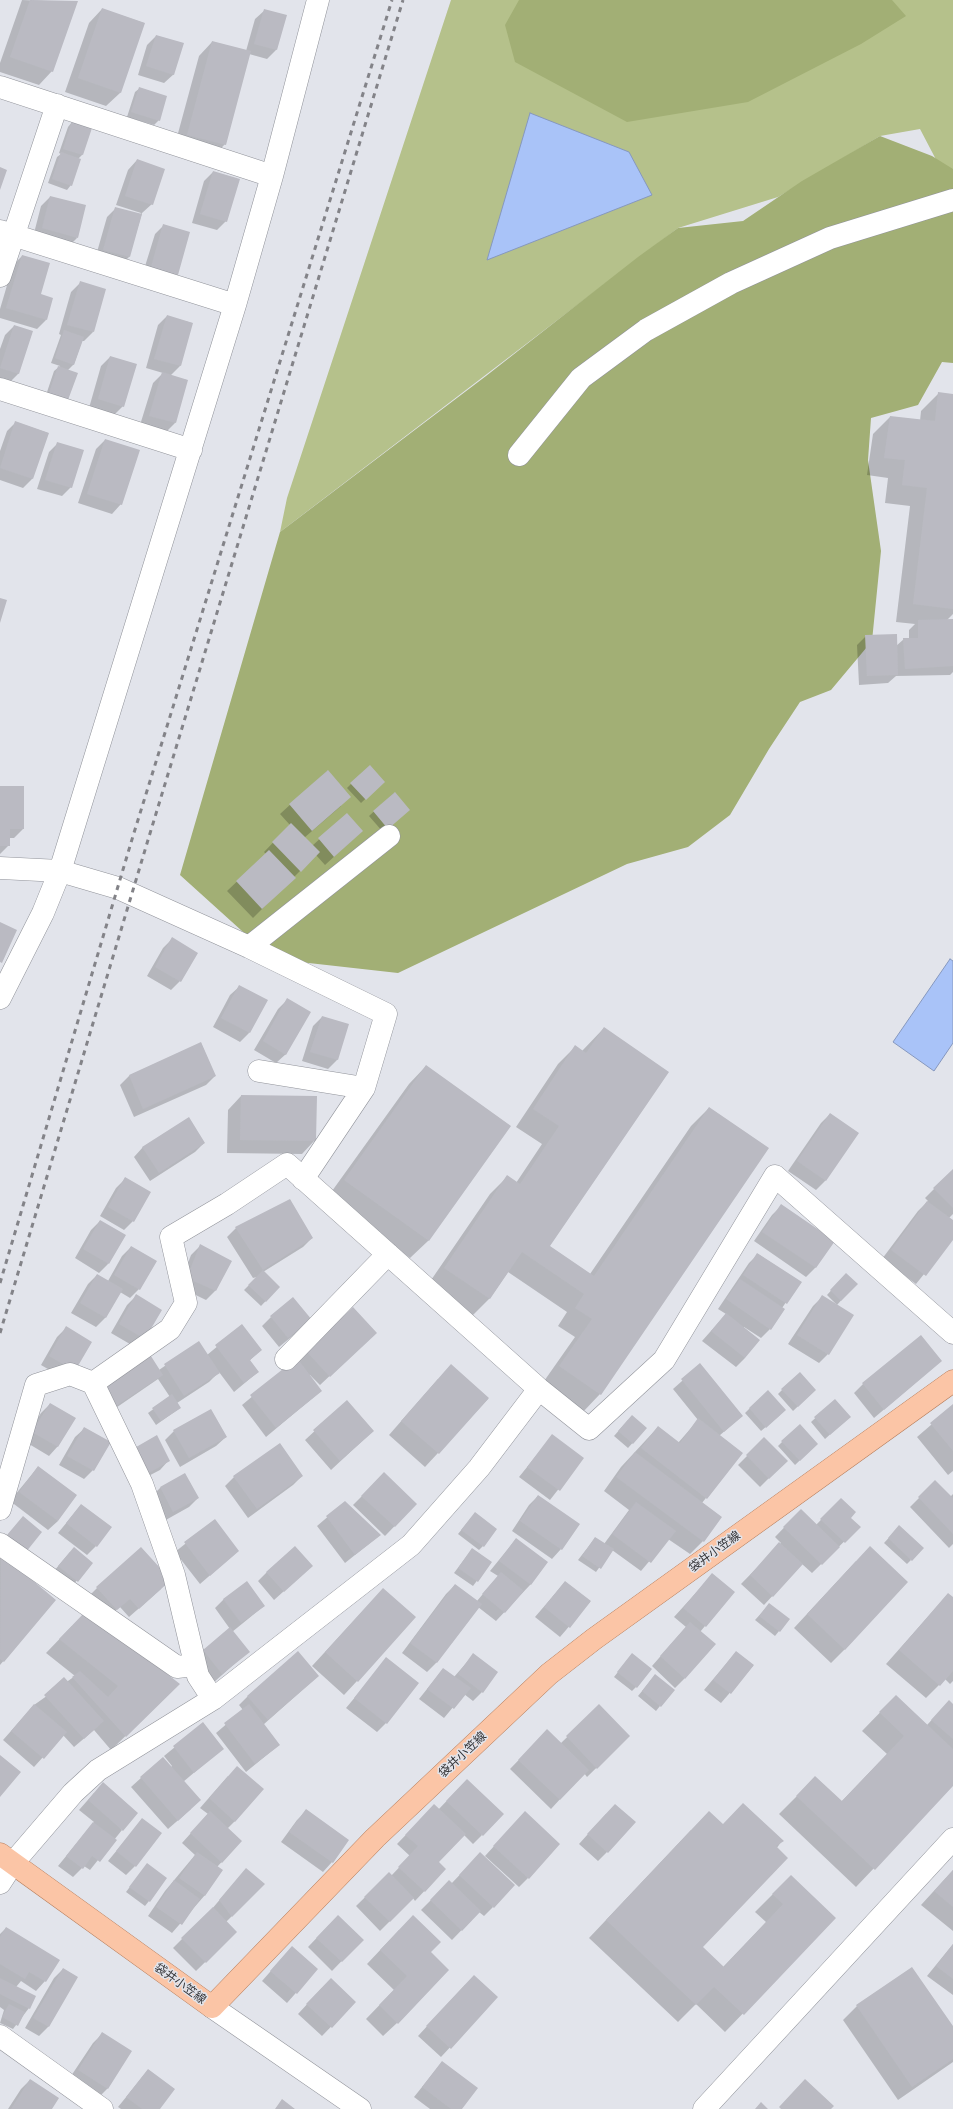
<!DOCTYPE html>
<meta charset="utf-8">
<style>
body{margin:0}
canvas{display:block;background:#e2e4eb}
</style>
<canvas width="953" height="2109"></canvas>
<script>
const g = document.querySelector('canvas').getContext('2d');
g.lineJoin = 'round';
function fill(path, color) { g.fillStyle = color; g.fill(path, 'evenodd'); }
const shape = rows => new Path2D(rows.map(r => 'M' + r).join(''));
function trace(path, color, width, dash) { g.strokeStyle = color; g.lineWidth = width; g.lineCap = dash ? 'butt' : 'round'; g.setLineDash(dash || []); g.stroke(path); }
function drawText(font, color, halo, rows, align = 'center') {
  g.font = font + ' "Varela Round","Noto Sans JP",sans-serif'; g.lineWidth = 3; g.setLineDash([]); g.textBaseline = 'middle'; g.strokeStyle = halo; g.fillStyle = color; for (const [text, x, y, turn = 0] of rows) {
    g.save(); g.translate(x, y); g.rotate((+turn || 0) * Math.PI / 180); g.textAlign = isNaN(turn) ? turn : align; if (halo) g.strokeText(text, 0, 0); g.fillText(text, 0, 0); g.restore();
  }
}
fill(shape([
 [451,0,953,0,953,192,920,129,880,136,778,197,678,228,280,532,287,498]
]), '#b5c18b');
fill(shape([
 [519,0,892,0,906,16,861,44,748,102,627,122,515,62,505,25],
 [880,136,932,156,953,169,953,363,942,362,918,405,871,418,868,460,881,551,872,641,831,690,800,702,769,749,730,815,688,847,627,864,398,973,273,959,180,875,280,532,486,376,638,257,678,228,743,221,802,181]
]), '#a2af75');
const water = shape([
 [530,113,629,152,652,195,487,260,530,113],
 [950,959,953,961,953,1043,934,1071,893,1042,950,959]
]);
fill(water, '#a9c3f8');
trace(water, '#8698be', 1);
fill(shape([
 [22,0,76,2,52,71,39,85,0,72,0,63],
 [102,9,144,23,120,93,106,106,65,92,89,23],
 [265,10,286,16,276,50,267,59,249,54,225,144,212,158,174,148,199,56,212,42,246,51,255,19],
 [156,36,174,74,164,83,138,75,147,45],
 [140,88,159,120,154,125,127,117,135,92],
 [72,122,91,129,82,155,78,159,71,185,67,190,48,183,57,157,61,154,59,153,68,127],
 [137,160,152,204,142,213,129,257,120,266,95,259,107,217,116,208,140,215,141,213,116,205,128,170],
 [213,172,226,221,217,230,192,223,204,181],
 [50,197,77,238,68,247,33,237,41,206],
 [164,225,177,274,168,284,142,276,155,234],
 [22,256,40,295,46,320,37,329,0,318,0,309,13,265],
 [80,283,93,332,84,341,82,341,74,364,68,370,68,399,45,398,54,371,60,366,51,363,61,335,59,334,71,292],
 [167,316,192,323,180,366,170,376,187,380,175,423,166,432,140,425,153,383,163,373,146,368,158,325],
 [14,326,32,332,18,374,9,383,0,380,0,349,5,335],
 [110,357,123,406,114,415,89,408,101,366],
 [939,393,953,395,953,614,947,620,953,620,953,672,950,675,896,676,888,683,859,685,857,645,866,636,896,646,904,639,909,639,909,630,915,624,896,622,910,506,885,503,888,478,867,475,873,434,890,417,920,421,921,411],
 [16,422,48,433,32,479,23,488,0,480,0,451,7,431],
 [105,440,121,504,112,514,78,503,96,449],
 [58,443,71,487,62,496,37,489,49,452],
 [327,771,341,806,304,838,312,846,347,814,362,831,325,865,316,855,253,918,227,891,266,854,264,852,290,825,280,814],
 [351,784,379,786,361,803,347,788],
 [0,787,23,829,14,838,9,838,9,845,0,854],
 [394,793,409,810,383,832,369,816],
 [172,939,180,981,171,990,147,976,163,948],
 [240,986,249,1033,240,1042,213,1027,230,995],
 [287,1000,286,1054,276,1063,254,1050,278,1009],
 [322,1017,348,1025,337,1060,328,1069,302,1061,313,1026],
 [604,1028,549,1247,590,1274,691,1126,709,1108,600,1394,583,1412,542,1384,575,1337,558,1326,567,1312,508,1272,490,1298,472,1316,427,1286,490,1194,507,1177,516,1183,542,1144,516,1127,558,1064,575,1047,582,1051],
 [201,1043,215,1076,206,1085,134,1117,120,1085,129,1076],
 [426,1066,510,1126,428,1241,410,1258,327,1198,409,1084],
 [241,1096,315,1140,302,1154,227,1153,228,1110],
 [830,1114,858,1133,825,1181,816,1190,788,1171,821,1123],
 [204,1143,195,1152,150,1181,134,1157,143,1147],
 [953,1170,953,1214,949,1218,953,1221,953,1238,916,1284,882,1259,918,1211,928,1201,925,1198],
 [125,1179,133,1221,124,1230,100,1216,116,1188],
 [290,1200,312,1238,303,1247,263,1272,279,1287,261,1306,244,1290,257,1277,253,1278,227,1237,236,1228],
 [781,1206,834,1241,815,1268,806,1277,754,1241,772,1215],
 [100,1221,108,1264,99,1273,75,1258,91,1230],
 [200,1246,231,1261,215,1291,206,1300,179,1287,191,1255],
 [131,1247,139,1289,130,1298,120,1292,105,1318,96,1327,71,1313,88,1284,97,1275,108,1281,122,1256],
 [758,1254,800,1282,782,1308,770,1329,761,1338,744,1327,745,1358,736,1367,702,1341,726,1314,718,1309,749,1263],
 [846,1274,856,1284,837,1305,827,1295],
 [136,1296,144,1338,135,1347,111,1333,127,1305],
 [822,1297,828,1354,819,1363,788,1344,813,1306],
 [271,1317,301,1329,279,1347,262,1326],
 [242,1326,261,1350,249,1361,258,1372,234,1392,219,1372,209,1382,177,1403,180,1408,156,1425,148,1413,170,1397,158,1379,107,1414,94,1394,159,1370,199,1342,207,1355],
 [66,1328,65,1379,41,1365,57,1337],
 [366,1342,320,1385,310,1375,309,1376,321,1391,266,1437,242,1405,306,1352],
 [941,1361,874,1418,854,1393,863,1384],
 [700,1365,742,1416,719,1436,741,1453,702,1503,703,1541,690,1554,668,1539,641,1571,612,1550,596,1572,578,1560,595,1538,604,1544,629,1510,604,1491,621,1467,658,1427,678,1443,698,1420,673,1389],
 [438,1379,488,1399,425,1467,389,1435],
 [782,1390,811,1394,793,1411,778,1394],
 [835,1400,845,1421,825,1439,811,1422],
 [346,1402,373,1431,331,1470,305,1440],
 [50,1404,58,1446,49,1456,24,1441,41,1413],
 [953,1406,953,1471,948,1475,917,1437],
 [750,1408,780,1415,761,1431,745,1413],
 [628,1420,646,1428,628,1448,614,1436],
 [85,1428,93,1470,84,1479,59,1465,75,1437],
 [174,1431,226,1437,216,1446,180,1467,165,1440],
 [552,1436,582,1459,550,1500,519,1477],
 [764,1439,786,1461,760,1487,738,1465],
 [782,1442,817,1444,795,1465,778,1446],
 [131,1450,169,1460,160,1470,135,1483],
 [38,1467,58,1521,48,1530,10,1501],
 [185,1474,198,1498,189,1507,164,1521,151,1497,160,1488],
 [384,1474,416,1504,385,1536,353,1505],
 [302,1476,293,1485,248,1518,225,1486,234,1477],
 [935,1482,950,1497,953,1494,953,1544,949,1548,910,1507],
 [538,1496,561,1549,552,1559,512,1531,529,1505],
 [841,1499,849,1518,859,1527,812,1573,802,1564,764,1605,741,1584,781,1543,775,1537,801,1510,816,1525],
 [345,1502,380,1535,345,1563,317,1526],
 [81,1505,96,1546,87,1555,58,1533],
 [471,1518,483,1546,479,1550,458,1534],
 [215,1520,238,1551,200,1584,175,1552],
 [895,1531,911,1560,907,1564,884,1543],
 [516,1539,547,1562,530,1585,496,1621,478,1607,436,1663,427,1672,402,1653,446,1594,455,1585,477,1601,498,1576,490,1571],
 [472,1549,491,1562,473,1586,454,1573],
 [70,1552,92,1563,72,1586,54,1571],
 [0,1557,55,1600,0,1665],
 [856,1561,845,1649,831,1663,794,1628],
 [267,1572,302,1575,274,1600,258,1581],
 [712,1575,705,1626,700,1632,684,1679,675,1688,652,1666,686,1627,674,1617],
 [565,1582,590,1602,560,1637,535,1617],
 [97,1588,161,1589,129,1617,120,1607,107,1618,88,1597],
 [383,1589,357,1681,344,1695,312,1666],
 [948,1594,953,1598,953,1681,950,1684,945,1679,926,1698,886,1664],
 [224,1599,264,1606,232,1632,248,1652,213,1683,194,1660,230,1629,215,1608],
 [765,1609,788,1620,775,1636,755,1620],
 [72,1626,165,1698,111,1750,94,1730,74,1747,63,1735,34,1767,3,1740,34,1705,75,1676,46,1653],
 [736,1652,753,1666,721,1703,704,1690],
 [474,1654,482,1692,473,1701,464,1694,444,1718,419,1699,443,1669,454,1677],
 [632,1654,636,1687,632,1691,614,1677],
 [387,1659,386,1723,377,1732,346,1708],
 [318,1676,263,1725,279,1745,246,1772,216,1733,243,1710,239,1705,248,1696],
 [651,1680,660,1706,656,1711,638,1696],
 [896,1696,927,1725,940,1711,953,1705,953,1785,856,1887,779,1814,798,1795,841,1802,887,1754,862,1731],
 [599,1706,629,1736,587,1777,584,1773,551,1809,510,1769,538,1740,560,1744],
 [203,1724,222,1749,183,1782,191,1809,168,1829,131,1787,163,1758,171,1767,172,1766,164,1756],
 [228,1776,235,1821,227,1829,241,1841,217,1867,205,1895,172,1933,148,1916,165,1891,195,1855,182,1843,208,1814,200,1808],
 [458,1789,482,1835,473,1844,464,1835,438,1862,445,1869,415,1901,413,1898,380,1931,356,1906,389,1874,391,1876,410,1856,397,1844,425,1815,438,1810],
 [94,1793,122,1830,90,1870,84,1866,73,1877,58,1866,94,1822,79,1810],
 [306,1811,348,1840,332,1862,323,1872,281,1842,297,1820],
 [606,1814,607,1852,598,1861,579,1844],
 [142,1820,135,1866,126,1875,108,1861],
 [516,1822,528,1878,519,1887,485,1856],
 [691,1830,782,1841,702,1947,723,1967,766,1922,755,1912,773,1894,835,1918,725,2032,696,2004,678,2022,589,1938],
 [471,1863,493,1907,484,1916,479,1912,452,1940,421,1910,440,1891,451,1884],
 [147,1864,149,1901,145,1906,126,1892],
 [246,1869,264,1884,226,1922,236,1932,196,1971,173,1948,211,1910],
 [953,1870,953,1931,921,1905],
 [329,1925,362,1940,332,1971,308,1947],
 [6,1928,45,1981,36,1991,21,1981,16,1987,29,2008,13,2029,0,2023,4,2010,0,2007,0,1934],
 [399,1930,430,1952,397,2023,383,2036,366,2019,394,1990,367,1964],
 [953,1944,953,1995,927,1976],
 [292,1947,317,1969,287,2003,262,1981],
 [63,1969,77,1977,48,2027,39,2036,25,2028,54,1978],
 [465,1985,497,1997,441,2057,418,2036],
 [322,1988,355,2002,322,2036,298,2014],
 [857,2006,953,2028,953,2062,898,2100,843,2020],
 [102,2034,130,2052,107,2089,98,2098,69,2079,93,2043],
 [442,2062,461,2109,430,2109,414,2097],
 [148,2070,159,2109,121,2109,118,2107],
 [30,2080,51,2109,8,2109,21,2089]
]), '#0003');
fill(shape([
 [30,0,78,1,53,72,10,57],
 [102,8,145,23,121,93,78,78],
 [264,9,287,15,277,50,254,44],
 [156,35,184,43,174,75,146,66],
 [212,41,251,51,226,145,187,135],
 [139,87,167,96,160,121,131,112],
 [72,121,92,128,83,155,63,149],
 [61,152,81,159,72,186,52,179],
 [137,159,165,169,153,205,125,196],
 [0,167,7,170,0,190],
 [213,171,240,179,227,222,200,214],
 [50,196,86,205,78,238,42,228],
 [115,207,142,214,130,257,103,250],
 [163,224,190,232,178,275,151,267],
 [22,255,50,263,41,294,53,298,47,320,6,308],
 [80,281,106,289,94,332,67,325],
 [167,315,193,323,181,366,154,359],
 [14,325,33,331,19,374,0,368],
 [64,330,84,337,74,365,55,358],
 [110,356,137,364,124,407,98,399],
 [58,366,78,373,68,400,49,393],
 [162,372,188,380,176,423,149,416],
 [938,392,953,394,953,609,913,604,927,488,902,485,905,460,884,458,890,416,935,421],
 [15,421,49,433,33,479,0,468],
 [105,439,140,450,122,505,87,494],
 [57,442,84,450,72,488,45,480],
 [0,598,7,600,0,623],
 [953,619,953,666,905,669,903,638,918,638,918,620],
 [897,634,898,675,867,676,865,635],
 [370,765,385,782,366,800,350,783],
 [328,770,351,797,312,831,289,804],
 [0,786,24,786,24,829,10,829,10,846,0,846],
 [395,792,410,810,388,829,373,811],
 [347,813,363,831,334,857,318,838],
 [291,823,320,852,301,872,272,842],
 [269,850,296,878,262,909,236,881],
 [0,922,17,930,2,963,0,962],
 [172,937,198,953,181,982,155,967],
 [239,985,268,1000,250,1033,221,1018],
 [287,998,311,1012,286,1055,263,1041],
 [322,1016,349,1024,338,1060,310,1052],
 [604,1027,669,1072,550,1246,594,1276,709,1107,769,1148,601,1395,559,1366,592,1319,575,1308,584,1294,522,1252,490,1299,444,1268,507,1175,520,1184,559,1126,533,1109,575,1045,586,1053],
 [201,1042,216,1076,143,1109,129,1075],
 [426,1065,511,1126,429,1241,344,1180],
 [241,1095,317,1096,316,1141,240,1140],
 [830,1113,859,1133,826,1181,797,1161],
 [189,1117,205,1143,159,1173,142,1147],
 [953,1169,953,1208,933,1188],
 [125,1177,151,1192,134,1222,108,1207],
 [290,1199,313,1238,263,1270,280,1287,266,1302,248,1285,263,1270,235,1227],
 [927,1201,953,1220,953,1240,926,1276,891,1250],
 [781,1204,835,1241,816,1268,762,1232],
 [100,1220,126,1235,109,1264,83,1249],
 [200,1244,232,1261,216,1291,187,1278],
 [131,1246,157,1261,140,1290,114,1275],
 [757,1253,802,1282,787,1304,743,1275],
 [846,1273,858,1284,841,1301,830,1290],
 [97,1274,123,1289,106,1318,80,1303],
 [740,1279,785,1309,771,1330,726,1299],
 [136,1294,162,1310,145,1339,119,1324],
 [822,1295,854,1315,829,1355,797,1335],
 [293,1297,312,1320,288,1338,270,1316],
 [353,1307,377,1333,330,1377,306,1351],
 [726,1313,760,1340,745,1358,711,1331],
 [242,1324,262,1350,250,1360,259,1372,244,1383,215,1345],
 [66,1326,92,1342,75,1371,49,1356],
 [921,1335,942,1361,884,1410,862,1383],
 [199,1341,220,1373,184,1396,164,1364],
 [149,1353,163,1375,116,1406,102,1384],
 [297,1358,322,1391,276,1428,250,1395],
 [700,1363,743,1416,724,1432,681,1379],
 [451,1364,489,1398,439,1454,401,1421],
 [800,1372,816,1390,798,1407,781,1389],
 [768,1390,786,1410,766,1428,749,1408],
 [172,1394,181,1408,161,1421,152,1408],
 [835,1399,851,1417,830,1435,814,1417],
 [347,1400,374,1431,340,1461,313,1430],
 [50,1403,76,1418,58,1447,32,1432],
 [953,1404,953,1451,930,1423],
 [211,1409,227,1437,189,1458,173,1430],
 [632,1415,647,1428,633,1444,618,1431],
 [698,1418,743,1453,707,1499,641,1448,658,1426,680,1443],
 [800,1424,818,1444,800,1461,781,1441],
 [84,1427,111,1442,94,1471,67,1456],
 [552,1434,584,1458,560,1491,527,1467],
 [157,1435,170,1461,145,1475,131,1450],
 [764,1437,788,1461,769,1479,746,1455],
 [280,1443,303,1476,257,1509,233,1476],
 [635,1452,722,1517,704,1542,616,1477],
 [38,1466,77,1495,58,1521,19,1492],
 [384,1472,417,1504,395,1527,361,1496],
 [185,1473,199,1498,173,1512,160,1487],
 [935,1480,953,1498,953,1534,918,1497],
 [538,1495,580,1524,562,1550,520,1521],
 [841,1498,856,1512,851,1518,861,1527,845,1543,820,1519],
 [345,1501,381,1535,355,1555,326,1516],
 [636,1502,676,1531,651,1563,612,1534],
 [81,1504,112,1527,97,1547,66,1523],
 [801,1509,840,1547,822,1565,783,1527],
 [475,1512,497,1529,484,1547,461,1530],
 [23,1516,42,1532,26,1552,7,1535],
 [215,1519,239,1551,210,1576,184,1542],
 [899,1525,924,1548,912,1561,888,1538],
 [595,1537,614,1549,601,1569,582,1556],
 [516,1538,548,1562,531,1585,499,1561],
 [779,1542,803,1564,773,1597,750,1575],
 [295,1546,313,1566,284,1592,266,1572],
 [870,1546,908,1582,845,1650,807,1614],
 [74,1547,93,1563,78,1582,58,1566],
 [141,1547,171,1580,139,1609,130,1599,117,1610,96,1587],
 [472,1548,492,1562,478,1582,458,1568],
 [1,1554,56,1600,4,1662,0,1659],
 [501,1572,524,1591,505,1613,482,1594],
 [712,1573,735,1592,706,1627,683,1608],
 [247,1581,265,1606,241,1623,223,1599],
 [565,1581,591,1601,570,1628,544,1607],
 [455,1584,482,1604,437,1663,410,1643],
 [383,1588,416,1617,358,1682,325,1652],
 [948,1593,953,1597,953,1671,940,1686,899,1650],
 [769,1603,790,1619,780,1632,759,1616],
 [86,1611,180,1684,126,1737,72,1677,80,1671,108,1697,118,1686,59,1639],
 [690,1622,716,1644,685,1679,660,1656],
 [230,1627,250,1652,222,1674,203,1650],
 [298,1651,319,1676,268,1720,247,1696],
 [736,1651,754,1665,731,1694,713,1680],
 [473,1653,498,1672,483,1693,458,1674],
 [632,1653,652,1669,637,1688,617,1672],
 [386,1657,419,1683,387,1724,354,1698],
 [443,1668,471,1688,454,1709,427,1689],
 [655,1674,675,1690,661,1707,642,1691],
 [64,1677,104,1721,84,1739,44,1695],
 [896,1695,953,1749,953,1786,875,1870,796,1796,815,1776,842,1801,904,1736,879,1712],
 [949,1700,953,1704,953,1739,931,1720],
 [34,1704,67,1732,44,1759,11,1731],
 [249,1704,280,1745,255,1764,224,1723],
 [599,1704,630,1736,597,1769,566,1736],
 [203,1722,224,1749,194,1773,173,1746],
 [547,1729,589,1770,560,1800,518,1760],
 [0,1755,21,1772,0,1797],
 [163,1757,201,1800,178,1821,140,1777],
 [237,1766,264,1789,235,1822,209,1798],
 [467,1779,504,1814,483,1836,446,1801],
 [103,1782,138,1813,123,1831,88,1800],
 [743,1803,784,1841,776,1846,788,1858,703,1947,724,1967,783,1904,772,1894,791,1875,836,1918,744,2015,714,1987,696,2005,606,1920,709,1811,723,1824],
 [434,1804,466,1834,439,1862,446,1869,425,1892,398,1867,418,1846,405,1835],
 [615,1804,636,1822,608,1853,587,1834],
 [306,1809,349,1840,333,1863,289,1832],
 [210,1811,242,1841,222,1863,190,1833],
 [525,1811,560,1844,529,1879,493,1846],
 [142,1818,162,1833,136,1867,116,1851],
 [93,1822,117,1840,100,1862,92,1856,83,1869,66,1856],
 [197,1852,223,1870,205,1896,179,1878],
 [480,1852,515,1885,494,1908,459,1875],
 [147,1863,167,1878,150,1902,129,1887],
 [246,1868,265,1884,232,1917,219,1900],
 [953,1870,953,1907,934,1891],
 [389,1872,414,1898,390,1922,364,1897],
 [174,1880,200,1899,182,1925,156,1907],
 [449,1880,481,1911,462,1931,430,1900],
 [213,1907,237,1932,206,1963,181,1938],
 [338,1915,364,1940,342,1962,316,1938],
 [413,1915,441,1942,431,1952,449,1970,398,2024,379,2005,407,1976,380,1950],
 [6,1927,60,1960,46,1982,29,1972,25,1979,0,1964,0,1937],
 [953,1944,953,1979,936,1966],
 [292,1946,318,1969,297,1994,270,1971],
 [912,1967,953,2026,953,2059,912,2087,856,2005],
 [63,1968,78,1977,49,2027,33,2018],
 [474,1975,498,1997,451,2049,426,2026],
 [0,1978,36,1996,30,2009,0,1994],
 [331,1978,356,2002,332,2028,306,2004],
 [9,2004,25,2012,18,2026,2,2017],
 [102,2032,132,2051,108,2089,78,2070],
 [442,2061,478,2088,462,2109,451,2109,422,2087],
 [148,2069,175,2089,160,2109,142,2109,126,2097],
 [30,2079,59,2098,52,2109,11,2109],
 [805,2079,834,2106,831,2109,781,2109,779,2107],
 [282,2099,295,2109,275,2109],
 [761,2102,768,2109,755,2109]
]), '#babac2');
const minor = shape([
 [0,87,272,176],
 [0,231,235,305],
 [0,276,57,105],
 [0,389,191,450],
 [519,455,581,378,646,330,731,283,830,238,953,200],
 [0,868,60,871,118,888,249,947,386,1014,364,1088,303,1179],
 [249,947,389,836],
 [0,998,43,913,60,871,235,305,272,176,318,0],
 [259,1071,364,1088],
 [286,1359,388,1254],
 [0,1509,36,1385,70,1374,93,1383],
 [0,1544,177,1667,195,1665],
 [213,1699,198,1676,174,1575,142,1484,93,1383,170,1329,186,1303,171,1237,227,1204,287,1164,539,1389,589,1429,664,1360,775,1176,953,1333],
 [0,1883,13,1863,73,1793,98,1770,213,1699,411,1545,479,1468,539,1389],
 [212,2007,360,2109],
 [0,2036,102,2109],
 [704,2109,953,1839]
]);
const major = shape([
 [0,1854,212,2007,375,1838,549,1674,594,1639,953,1381]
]);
trace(minor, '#91939a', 23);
trace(major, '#b37a58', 23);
trace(minor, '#fff', 22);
trace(major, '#fbc5a6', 22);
trace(shape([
 [0,1283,133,836,392,0],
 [0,1333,148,840,403,0]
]), '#838388', 3, [5, 5]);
drawText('12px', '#343437', '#e2e4eb', [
 ["袋井小笠線",715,1552,-36],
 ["袋井小笠線",463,1755,-43],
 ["袋井小笠線",180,1984,36]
]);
</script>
